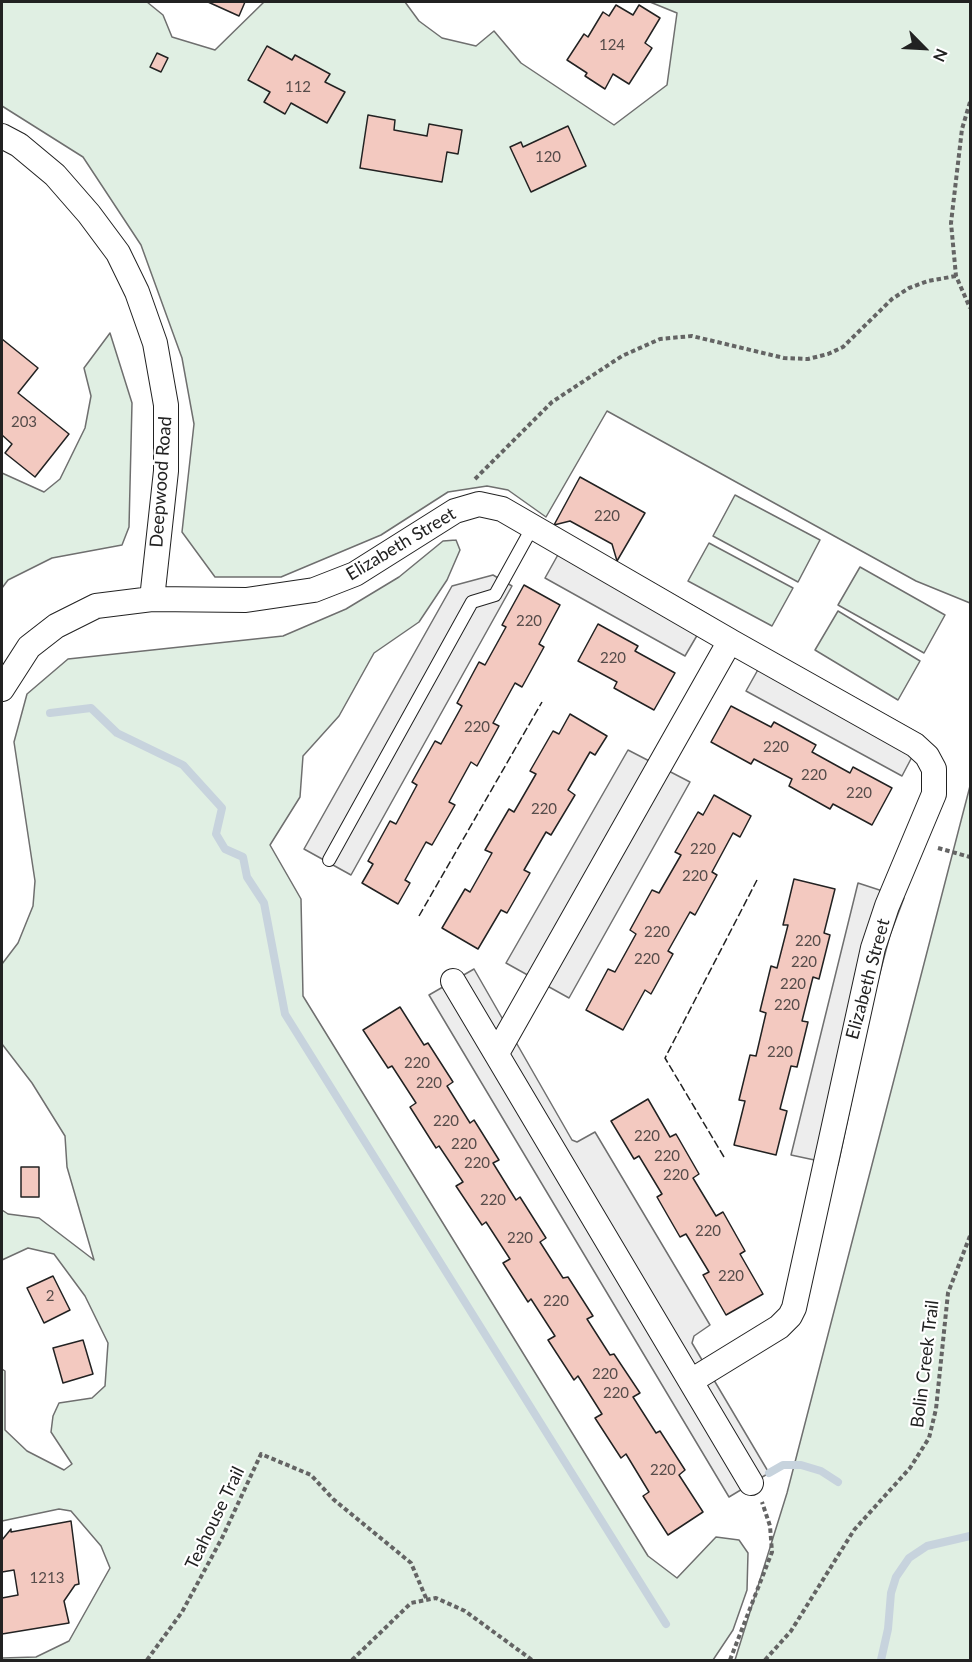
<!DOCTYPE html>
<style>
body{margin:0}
#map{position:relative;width:972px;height:1662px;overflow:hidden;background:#fff;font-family:Lato,sans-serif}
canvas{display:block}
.frame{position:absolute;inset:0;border:3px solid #222;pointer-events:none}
.north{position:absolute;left:894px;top:18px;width:60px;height:60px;-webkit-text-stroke:4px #fff;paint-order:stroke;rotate:114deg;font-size:16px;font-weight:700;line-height:24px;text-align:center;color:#222}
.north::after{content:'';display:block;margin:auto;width:21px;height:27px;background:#222;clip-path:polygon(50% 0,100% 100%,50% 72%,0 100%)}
</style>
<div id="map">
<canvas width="972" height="1662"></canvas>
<div class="frame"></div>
<div class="north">N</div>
</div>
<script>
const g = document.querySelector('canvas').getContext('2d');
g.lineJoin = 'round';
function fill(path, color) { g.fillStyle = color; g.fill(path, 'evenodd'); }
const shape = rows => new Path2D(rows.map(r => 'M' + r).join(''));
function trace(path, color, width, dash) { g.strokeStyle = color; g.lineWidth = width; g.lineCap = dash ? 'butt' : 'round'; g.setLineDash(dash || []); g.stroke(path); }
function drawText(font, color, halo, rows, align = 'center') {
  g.font = font + ' Lato,sans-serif'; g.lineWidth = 4.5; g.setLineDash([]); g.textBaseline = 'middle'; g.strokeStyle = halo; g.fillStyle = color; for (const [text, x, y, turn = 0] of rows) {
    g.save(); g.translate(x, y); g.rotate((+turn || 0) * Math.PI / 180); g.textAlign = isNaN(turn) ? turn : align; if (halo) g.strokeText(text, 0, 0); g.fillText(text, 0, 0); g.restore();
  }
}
const green = shape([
 [2,2,147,2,163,15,172,37,215,50,264,2,405,2,419,21,442,38,476,46,494,31,521,63,614,125,667,85,677,13,650,2,970,2,970,603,916,581,607,411,546,517,508,490,487,486,448,492,381,535,281,577,215,577,182,532,194,424,182,358,141,245,83,157,2,106,2,2],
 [110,333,132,403,129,527,122,545,52,558,8,580,2,588,2,473,44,492,60,479,85,428,91,396,84,368,110,333],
 [735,495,820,540,798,582,713,536,735,495],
 [456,540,460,550,447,580,419,622,374,653,339,716,303,756,300,797,270,845,301,899,303,996,648,1556,677,1578,716,1537,739,1540,748,1553,747,1590,733,1630,713,1660,2,1660,2,1658,36,1657,69,1641,110,1568,101,1546,71,1511,59,1509,2,1521,2,1369,5,1371,5,1430,27,1451,64,1470,72,1464,51,1432,53,1416,59,1403,92,1398,105,1386,108,1343,85,1296,54,1254,28,1248,2,1260,2,1210,8,1214,39,1218,94,1260,67,1167,65,1136,32,1083,2,1044,2,964,18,943,33,906,35,881,14,742,27,694,68,659,283,636,346,609,399,577,443,541,456,540],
 [709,543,793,588,772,626,688,581,709,543],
 [860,567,945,615,924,653,838,605,860,567],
 [838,611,920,661,898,700,815,650,838,611],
 [970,786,970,1660,735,1660,787,1493,970,786]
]);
fill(green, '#e0efe3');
trace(green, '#6f6f6f', 1.5);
const parking = shape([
 [569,535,709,615,685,656,545,578,569,535],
 [493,575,512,586,351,875,304,849,452,586,493,575],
 [769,650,923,736,902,776,746,691,769,650],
 [628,750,690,782,569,998,506,963,628,750],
 [858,883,904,898,890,935,873,999,838,1165,791,1155,858,883],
 [474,969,572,1140,577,1142,595,1132,710,1325,694,1336,692,1343,769,1473,729,1497,429,995,474,969]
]);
fill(parking, '#ededed');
trace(parking, '#6f6f6f', 1.5);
trace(shape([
 [50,713,91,708,117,733,183,765,222,808,216,834,225,849,243,857,247,877,264,903,285,1014,666,1624],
 [769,1473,783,1465,801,1465,821,1471,838,1482],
 [881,1660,888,1629,891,1593,896,1577,909,1558,927,1546,970,1536]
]), '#c7d3dd', 8);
const building = shape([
 [208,2,245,2,239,16,208,2],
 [616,5,633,15,639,5,660,18,645,43,652,48,629,84,613,74,605,89,585,76,587,73,567,60,584,34,588,37,603,12,609,16,616,5],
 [267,46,292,60,295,55,330,74,325,82,345,92,327,123,291,103,285,114,264,102,270,92,248,80,267,46],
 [157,53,168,58,161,72,150,67,157,53],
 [368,115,395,120,394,130,427,136,429,124,462,130,458,154,447,152,442,182,360,168,368,115],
 [568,126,586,166,531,192,510,147,521,142,523,147,568,126],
 [2,339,38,368,18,393,69,434,35,477,5,453,12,444,2,435,2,339],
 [580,477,645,513,617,561,612,544,570,521,554,525,580,477],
 [524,585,560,605,539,644,544,647,522,687,515,683,493,723,499,726,477,766,471,762,449,802,455,805,432,845,426,842,405,880,410,883,398,904,362,883,373,864,368,861,390,821,396,824,417,785,412,782,435,741,441,744,462,706,457,703,479,662,485,665,506,627,502,625,524,585],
 [598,624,638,646,635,651,675,673,654,710,614,688,617,682,578,661,598,624],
 [731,706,771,727,774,722,816,745,812,752,850,773,853,767,892,788,872,825,833,804,830,809,789,786,792,779,754,759,751,764,711,742,731,706],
 [570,714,607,736,595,755,590,752,568,790,575,795,551,835,546,832,524,870,530,873,507,913,501,910,478,949,442,928,465,889,470,892,492,853,485,850,509,809,514,812,536,774,530,771,553,731,559,734,570,714],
 [714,795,751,816,740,837,733,833,712,872,717,875,695,915,690,912,668,951,673,954,651,994,645,990,623,1030,586,1010,608,969,615,972,636,934,630,930,652,890,659,893,681,855,675,852,698,812,703,815,714,795],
 [794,879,835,889,824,933,830,935,819,979,813,977,802,1021,808,1022,797,1067,791,1066,780,1109,787,1111,776,1155,734,1145,745,1101,739,1100,750,1055,756,1056,766,1013,760,1011,771,966,777,968,788,925,783,925,794,879],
 [400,1007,424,1045,428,1043,453,1082,447,1086,470,1123,474,1120,499,1160,493,1163,516,1200,520,1197,546,1238,540,1242,563,1278,568,1277,593,1316,587,1319,610,1355,614,1354,640,1393,633,1397,656,1433,660,1431,685,1470,679,1475,703,1512,668,1535,643,1496,649,1492,626,1454,621,1458,595,1418,602,1414,578,1376,574,1380,548,1340,555,1336,531,1299,528,1302,503,1263,510,1259,486,1222,482,1225,456,1186,463,1182,439,1146,436,1148,410,1107,416,1103,392,1066,388,1068,363,1030,400,1007],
 [648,1099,670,1137,676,1134,699,1174,693,1178,716,1216,723,1212,745,1251,740,1254,763,1294,726,1315,703,1275,709,1272,686,1234,680,1237,657,1197,662,1194,639,1156,634,1159,611,1121,648,1099],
 [21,1167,39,1167,39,1197,21,1197,21,1167],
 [53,1276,70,1310,44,1323,27,1288,53,1276],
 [83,1340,93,1374,63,1383,53,1348,83,1340],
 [71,1521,79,1584,75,1585,64,1601,69,1623,2,1634,2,1598,18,1595,14,1570,2,1572,2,1540,11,1529,11,1532,71,1521]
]);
fill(building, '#f3c9c0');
trace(building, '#222', 1.5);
const lane = shape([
 [329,860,472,602,495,595,532,528]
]);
const street = shape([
 [2,136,19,145,55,175,89,214,118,253,137,292,155,343,166,405,166,471,152,599],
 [2,689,29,647,56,626,96,606,152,599,246,600,314,590,355,574,455,511,479,504,502,509,730,641],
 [453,981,751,1483],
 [497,1053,730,641,915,745,927,756,934,769,934,794,887,906,873,948,794,1308,790,1316,779,1327,691,1381]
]);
trace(lane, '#222', 14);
trace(street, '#222', 26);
trace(shape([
 [970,102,962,129,951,223,956,276,970,308],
 [475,479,552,402,622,356,660,339,692,336,784,358,808,359,828,354,843,347,892,299,909,288,928,281,956,276],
 [938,848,970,857],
 [147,1660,182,1612,222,1538,261,1454,311,1475,333,1499,411,1563,426,1598],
 [352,1660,411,1603,436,1598,465,1611,532,1660],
 [730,1660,772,1552,770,1526,762,1502],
 [765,1660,791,1631,854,1530,910,1468,929,1438,936,1409,948,1293,970,1236]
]), '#646464', 4, [4.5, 3]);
trace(lane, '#fff', 12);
trace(street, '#fff', 24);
trace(shape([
 [419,916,542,702],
 [724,1157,665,1058,757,880]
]), '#222', 1.5, [8, 3]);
drawText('15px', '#564c4a', null, [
 ["124",612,45],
 ["112",298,87],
 ["120",548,157],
 ["203",24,422],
 ["220",607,516],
 ["220",529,621],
 ["220",613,658],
 ["220",477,727],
 ["220",776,747],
 ["220",814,775],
 ["220",859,793],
 ["220",544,809],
 ["220",703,849],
 ["220",695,876],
 ["220",657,932],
 ["220",808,941],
 ["220",647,959],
 ["220",804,962],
 ["220",793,984],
 ["220",787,1005],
 ["220",780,1052],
 ["220",417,1063],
 ["220",429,1083],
 ["220",446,1121],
 ["220",647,1136],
 ["220",464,1144],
 ["220",667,1156],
 ["220",477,1163],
 ["220",676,1175],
 ["220",493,1200],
 ["220",708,1231],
 ["220",520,1238],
 ["220",731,1276],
 ["2",50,1296],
 ["220",556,1301],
 ["220",605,1374],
 ["220",616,1393],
 ["220",663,1470],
 ["1213",47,1578]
]);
drawText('18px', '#222', '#fff', [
 ["Deepwood Road",161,482,-86],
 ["Elizabeth Street",401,544,-31],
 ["Elizabeth Street",868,979,-75],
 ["Bolin Creek Trail",925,1364,-83],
 ["Teahouse Trail",215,1518,-64]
]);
</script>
